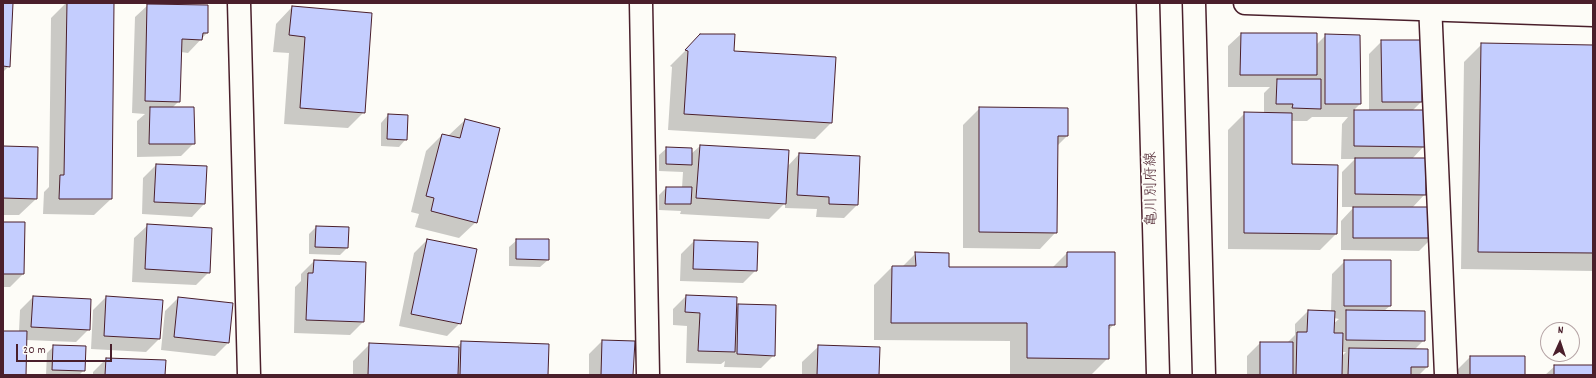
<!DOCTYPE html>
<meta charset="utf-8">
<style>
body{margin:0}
#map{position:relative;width:1596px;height:378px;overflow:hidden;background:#fdfcf7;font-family:Dekko,sans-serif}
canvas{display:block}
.frame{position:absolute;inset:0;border:4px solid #4a1f2b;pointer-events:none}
.north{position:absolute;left:1540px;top:322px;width:40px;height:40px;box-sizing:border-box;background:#fdfcf7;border:1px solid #b5a4a5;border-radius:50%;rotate:3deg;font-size:11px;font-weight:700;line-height:16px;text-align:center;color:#4a1f2b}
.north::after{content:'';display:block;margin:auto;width:14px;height:18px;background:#4a1f2b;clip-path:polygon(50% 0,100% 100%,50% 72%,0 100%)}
.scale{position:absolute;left:16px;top:344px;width:96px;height:18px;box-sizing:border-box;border:2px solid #4a1f2b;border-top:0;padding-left:5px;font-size:12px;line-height:14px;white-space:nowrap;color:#4a1f2b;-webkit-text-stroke:3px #fdfcf7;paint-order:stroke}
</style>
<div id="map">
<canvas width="1596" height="378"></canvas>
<div class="frame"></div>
<div class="north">N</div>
<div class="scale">20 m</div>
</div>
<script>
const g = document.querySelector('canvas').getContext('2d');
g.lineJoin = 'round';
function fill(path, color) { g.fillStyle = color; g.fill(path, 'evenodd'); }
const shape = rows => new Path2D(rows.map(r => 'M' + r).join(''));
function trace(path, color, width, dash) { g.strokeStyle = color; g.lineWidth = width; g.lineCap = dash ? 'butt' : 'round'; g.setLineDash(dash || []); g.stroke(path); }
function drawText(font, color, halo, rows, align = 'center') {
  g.font = font + ' Dekko,"Klee One",sans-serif'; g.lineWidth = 3.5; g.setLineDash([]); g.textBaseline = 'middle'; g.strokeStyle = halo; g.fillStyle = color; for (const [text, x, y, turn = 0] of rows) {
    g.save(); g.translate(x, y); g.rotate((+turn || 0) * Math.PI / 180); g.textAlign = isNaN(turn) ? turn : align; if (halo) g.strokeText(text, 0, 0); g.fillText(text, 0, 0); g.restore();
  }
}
fill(shape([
 [3,3,12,3,9,66,3,72],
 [66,3,113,3,111,199,94,215,43,214,44,192,49,187,51,18],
 [148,5,207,33,188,53,181,52,179,101,172,108,194,143,181,156,137,157,137,121,145,114,132,113,135,17],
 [292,7,364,112,348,128,284,124,289,53,273,52,276,24],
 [1241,34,1316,45,1326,35,1359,36,1360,104,1353,111,1369,111,1369,54,1382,41,1421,102,1412,111,1424,146,1412,159,1425,194,1412,208,1432,238,1419,251,1341,250,1341,221,1354,207,1342,207,1342,172,1355,159,1341,159,1342,124,1348,117,1312,117,1307,121,1291,121,1291,165,1336,234,1320,250,1228,249,1228,130,1245,113,1264,113,1264,93,1270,87,1228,87,1228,46],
 [701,35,733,52,831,123,815,139,668,130,672,67,670,66],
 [1482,44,1593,46,1593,271,1461,269,1464,62],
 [980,108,1067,136,1057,146,1056,232,1040,249,963,248,963,125],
 [388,115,406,139,399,147,381,146,381,123],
 [465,120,476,222,459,238,415,227,419,214,411,212,426,151,442,135,448,136],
 [700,146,788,151,787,167,799,154,857,205,844,218,816,217,817,209,785,208,785,203,769,219,680,214,681,211,659,210,659,195,666,188,682,188,683,172,659,171,659,155,667,148,691,154],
 [3,147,37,148,36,199,19,215,3,215],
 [156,165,204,204,192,217,142,214,143,178],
 [3,223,23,274,10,287,3,287],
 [147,226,209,272,196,285,132,282,134,238],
 [316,227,347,248,340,255,309,254,309,234],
 [427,240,460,323,447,336,399,326,414,253],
 [517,240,548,240,548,260,540,267,509,266,509,247],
 [694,241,756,270,743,283,680,281,681,254],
 [916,253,948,268,1052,268,1067,253,1114,324,1108,331,1108,358,1091,375,1010,375,1010,341,874,340,874,285,892,267,902,267],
 [314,261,363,322,350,335,294,333,295,287,301,281,301,274],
 [1345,261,1390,306,1384,311,1424,340,1414,350,1427,367,1419,375,1247,375,1247,356,1260,343,1287,343,1295,335,1295,324,1308,311,1331,312,1332,274],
 [1334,318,1339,319,1333,324],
 [1342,352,1346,352,1341,357],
 [686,296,736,308,739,305,774,355,761,368,724,367,725,361,721,364,686,363,687,326,673,325,673,309],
 [33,297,89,329,76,342,26,340,25,375,3,375,3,332,19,332,20,310],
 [106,297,162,300,159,339,146,352,91,349,93,310],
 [178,298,228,343,215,356,161,350,165,311],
 [602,341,632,375,589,375,589,354],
 [462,342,547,375,353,375,353,361,370,344,456,347],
 [54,346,84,370,79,375,46,375,47,353],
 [819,346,878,375,802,375,802,362],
 [1470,357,1524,375,1457,375,1457,370],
 [106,359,164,375,93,375,93,372],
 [1555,366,1593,366,1593,375,1545,375]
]), '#0003');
const building = shape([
 [3,3,13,3,10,67,3,66,3,3],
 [67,3,114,3,112,199,59,199,60,175,64,175,67,3],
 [147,4,208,5,208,33,203,33,202,40,182,39,180,102,145,101,147,4],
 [292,6,372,13,365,113,300,108,305,37,289,35,292,6],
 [1241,33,1317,33,1317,75,1240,75,1241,33],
 [700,34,735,34,734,51,836,57,832,123,684,114,688,51,685,50,700,34],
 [1325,34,1360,35,1361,104,1325,104,1325,34],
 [1381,40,1422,40,1422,102,1382,102,1381,40],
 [1481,43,1593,45,1593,253,1478,252,1481,43],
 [1277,79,1321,79,1321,109,1292,108,1293,104,1276,104,1277,79],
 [150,107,194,107,195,144,149,144,150,107],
 [979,107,1068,108,1068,136,1058,136,1057,233,979,232,979,107],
 [1354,110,1426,110,1425,147,1354,146,1354,110],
 [1244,112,1292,113,1292,164,1338,165,1337,234,1244,233,1244,112],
 [388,114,408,115,407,140,387,139,388,114],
 [465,119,500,128,477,223,431,211,434,198,426,196,442,134,460,138,465,119],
 [700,145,789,150,786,204,696,198,700,145],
 [3,146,38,147,37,199,3,198,3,146],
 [666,147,692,148,692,165,666,164,666,147],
 [799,153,860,156,858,205,829,204,829,197,797,195,799,153],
 [1355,158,1426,158,1426,195,1355,194,1355,158],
 [156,164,207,166,205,204,154,202,156,164],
 [666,187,692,187,691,204,665,204,666,187],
 [1353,207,1433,207,1433,238,1353,238,1353,207],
 [3,222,25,222,24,274,3,274,3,222],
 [147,224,212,228,210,273,145,269,147,224],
 [316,226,349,227,348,248,315,247,316,226],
 [427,239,477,249,461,324,411,314,427,239],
 [516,239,549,239,549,260,516,259,516,239],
 [694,240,758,242,757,271,693,269,694,240],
 [915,252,949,253,949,267,1067,267,1067,252,1115,252,1115,325,1109,325,1109,359,1027,358,1027,323,891,323,892,266,916,266,915,252],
 [314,260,366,262,364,322,306,320,308,273,313,273,314,260],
 [1344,260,1391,260,1391,306,1344,306,1344,260],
 [686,295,737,297,735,352,698,351,700,313,685,312,686,295],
 [33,296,91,299,90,330,31,327,33,296],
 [106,296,163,300,160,339,104,336,106,296],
 [178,297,233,303,229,343,174,337,178,297],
 [738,304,776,305,775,356,737,354,738,304],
 [1308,310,1335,311,1334,333,1343,333,1342,375,1296,375,1297,332,1307,332,1308,310],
 [1346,310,1425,311,1425,341,1346,340,1346,310],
 [3,331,27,331,26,375,3,375,3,331],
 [602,340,635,341,633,375,601,375,602,340],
 [461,341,549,344,548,375,460,375,461,341],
 [1260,342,1293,342,1293,375,1260,375,1260,342],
 [369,343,459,347,458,375,368,375,369,343],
 [53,345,86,346,85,371,52,370,53,345],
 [818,345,880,347,879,375,817,375,818,345],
 [1349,348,1428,349,1428,367,1411,367,1411,375,1348,375,1349,348],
 [1470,356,1525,356,1525,375,1470,375,1470,356],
 [106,358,166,360,165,375,105,375,106,358],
 [1554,365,1593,365,1593,375,1554,375,1554,365]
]);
fill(building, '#c4cdfe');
trace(building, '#4a1f2b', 1);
const minor = shape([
 [1430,3,1446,375]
]);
const tertiary = shape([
 [239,3,249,375],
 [641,3,648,375],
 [1245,3,1593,15]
]);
const secondary = shape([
 [1148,3,1158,375],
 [1194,3,1204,375]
]);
trace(minor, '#4a1f2b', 25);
trace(tertiary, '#4a1f2b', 25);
trace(secondary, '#4a1f2b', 25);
trace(minor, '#fdfcf7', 22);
trace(tertiary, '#fdfcf7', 22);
trace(secondary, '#fdfcf7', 22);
drawText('15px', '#4a1f2b', '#fdfcf7', [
 ["亀川別府線",1153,189,-91]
]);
</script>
